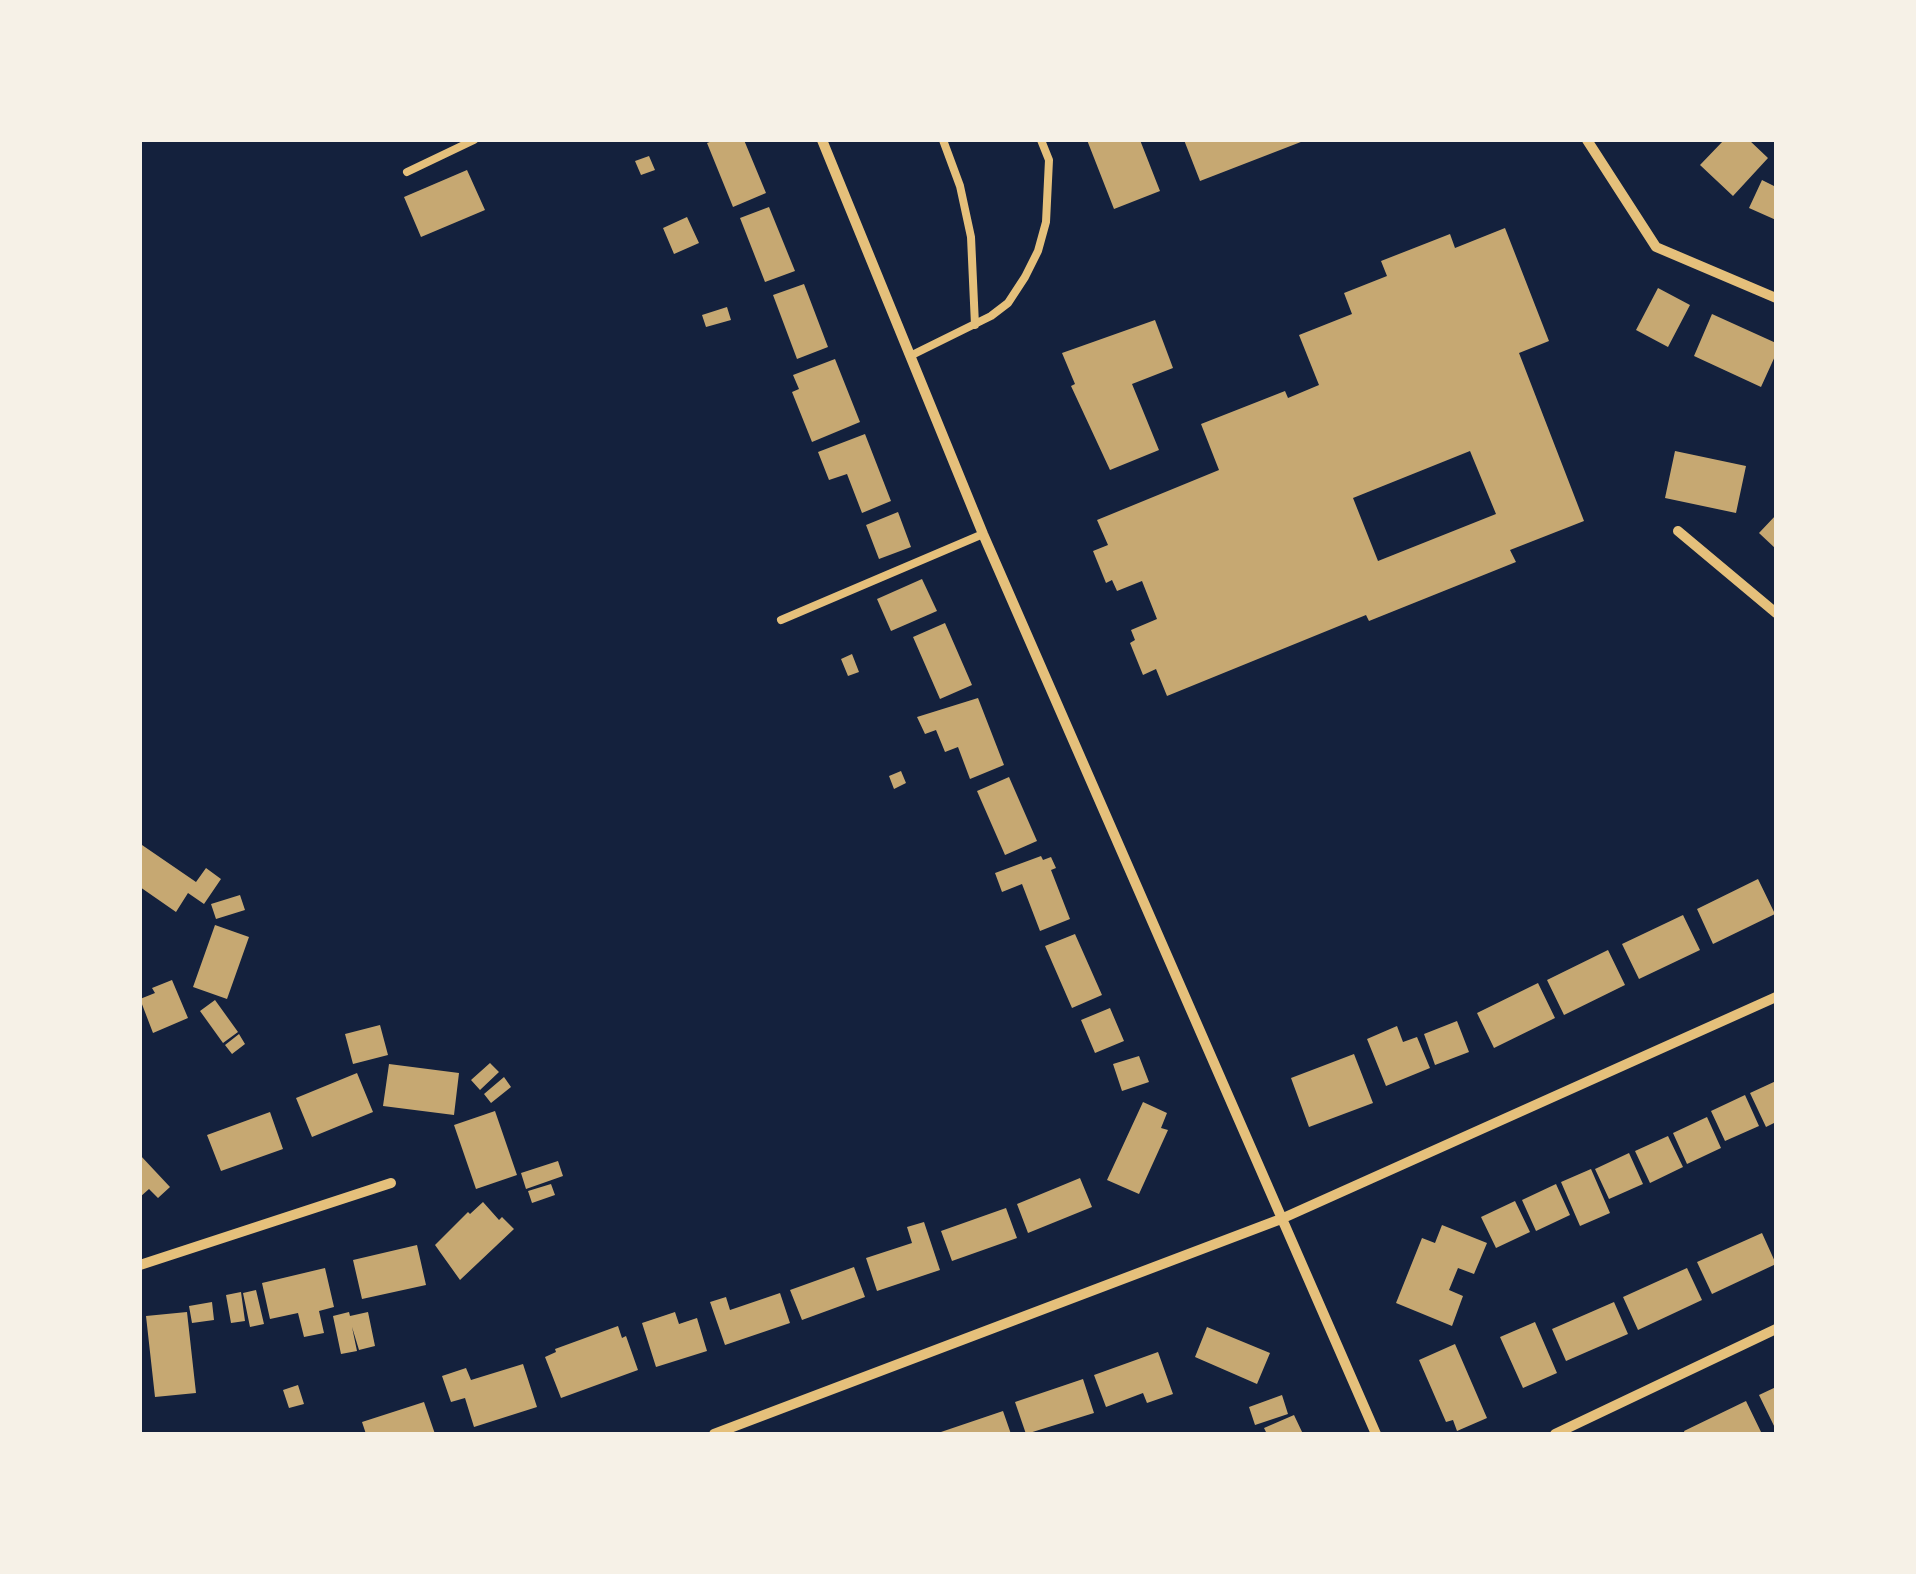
<!DOCTYPE html>
<style>
body{margin:0}
#map{position:relative;width:1916px;height:1574px;overflow:hidden;background:#14213d;font-family:Rubik,sans-serif}
canvas{display:block}
.frame{position:absolute;inset:0;border:142px solid #f6f1e7;pointer-events:none}
</style>
<div id="map">
<canvas width="1916" height="1574"></canvas>
<div class="frame"></div>
</div>
<script>
const g = document.querySelector('canvas').getContext('2d');
g.lineJoin = 'round';
function fill(path, color) { g.fillStyle = color; g.fill(path, 'evenodd'); }
const shape = rows => new Path2D(rows.map(r => 'M' + r).join(''));
function trace(path, color, width, dash) { g.strokeStyle = color; g.lineWidth = width; g.lineCap = dash ? 'butt' : 'round'; g.setLineDash(dash || []); g.stroke(path); }
fill(shape([
 [715,140,744,140,766,193,733,207,707,143],
 [1087,140,1140,140,1160,191,1114,209],
 [1184,140,1306,140,1200,181],
 [1724,140,1749,140,1768,158,1733,196,1700,165],
 [649,156,655,170,641,175,635,161],
 [467,170,485,210,421,237,404,197],
 [1762,180,1776,187,1776,220,1749,208],
 [769,207,795,271,765,282,740,218],
 [687,217,699,243,674,254,663,228],
 [1505,228,1549,341,1519,353,1584,521,1510,550,1516,562,1369,621,1366,615,1167,696,1156,669,1143,675,1130,643,1135,640,1131,630,1157,619,1142,581,1117,591,1112,580,1106,583,1093,551,1108,545,1097,520,1219,470,1201,424,1285,391,1288,398,1319,385,1299,335,1352,314,1344,293,1387,276,1381,261,1450,234,1455,248],
 [1470,451,1496,514,1378,561,1353,498],
 [804,284,828,347,797,359,773,295],
 [1658,288,1690,305,1668,347,1636,330],
 [727,307,731,320,706,327,702,315],
 [1712,314,1776,343,1776,354,1761,387,1694,356],
 [1155,320,1173,368,1132,384,1159,450,1110,470,1071,386,1075,384,1062,353],
 [835,359,860,422,812,442,792,392,799,389,793,375],
 [865,434,891,501,862,513,847,474,829,480,818,452],
 [1675,451,1746,466,1736,513,1665,498],
 [898,512,911,547,879,559,866,525],
 [1776,515,1776,549,1759,533],
 [922,579,937,611,891,631,877,599],
 [945,623,972,685,940,699,913,637],
 [852,654,859,672,848,676,841,659],
 [978,698,1004,765,970,779,958,747,945,752,936,730,925,734,917,717],
 [901,771,906,783,894,789,889,776],
 [1009,777,1037,841,1005,855,977,791],
 [142,845,196,882,206,868,221,879,204,904,188,893,176,912,140,887],
 [1041,856,1043,860,1051,857,1056,868,1051,870,1070,919,1040,931,1022,884,1002,892,995,873],
 [1758,879,1775,914,1713,944,1697,909],
 [240,895,245,910,216,919,211,904],
 [1683,915,1700,950,1639,979,1622,944],
 [215,925,249,937,227,999,193,987],
 [1075,934,1102,995,1072,1008,1045,946],
 [1608,950,1625,985,1564,1015,1547,980],
 [172,980,188,1018,153,1033,140,999,155,993,152,988],
 [1538,983,1555,1018,1494,1048,1477,1013],
 [215,1000,238,1032,223,1043,200,1011],
 [1110,1008,1124,1041,1095,1053,1081,1020],
 [1457,1021,1469,1052,1435,1065,1424,1034],
 [380,1025,388,1055,353,1064,345,1034],
 [1397,1026,1403,1042,1417,1037,1430,1068,1386,1086,1367,1039],
 [239,1034,245,1044,232,1054,225,1045],
 [1354,1054,1373,1103,1309,1127,1291,1078],
 [1139,1056,1149,1082,1122,1091,1113,1064],
 [490,1063,499,1072,480,1090,471,1080],
 [389,1064,459,1073,454,1115,383,1106],
 [357,1073,373,1112,312,1137,296,1098],
 [504,1077,511,1087,491,1103,484,1094],
 [1776,1081,1776,1122,1766,1127,1750,1093],
 [1745,1095,1759,1126,1725,1141,1711,1111],
 [1143,1102,1167,1113,1161,1128,1168,1130,1139,1194,1107,1180],
 [495,1111,517,1175,476,1189,454,1125],
 [270,1112,283,1149,221,1171,207,1135],
 [1707,1117,1721,1148,1687,1164,1673,1133],
 [1668,1136,1683,1167,1650,1183,1635,1151],
 [1629,1153,1643,1184,1609,1199,1595,1169],
 [140,1155,170,1187,158,1198,149,1189,140,1197],
 [558,1161,563,1176,526,1189,521,1173],
 [1591,1169,1610,1213,1580,1226,1561,1182],
 [1080,1178,1092,1207,1028,1233,1017,1204],
 [551,1184,555,1195,532,1203,528,1191],
 [1556,1184,1570,1215,1536,1231,1522,1200],
 [1515,1201,1530,1232,1496,1248,1481,1217],
 [483,1202,499,1220,502,1217,514,1229,460,1280,435,1245,468,1212,470,1214],
 [1006,1208,1017,1238,952,1261,941,1231],
 [924,1222,940,1270,877,1291,866,1258,912,1243,907,1227],
 [1442,1225,1487,1243,1474,1274,1458,1268,1449,1290,1463,1296,1452,1326,1396,1303,1422,1238,1435,1243],
 [1762,1233,1776,1264,1712,1294,1697,1262],
 [417,1245,426,1285,362,1299,353,1260],
 [854,1267,865,1297,802,1320,790,1290],
 [325,1268,334,1307,319,1311,324,1333,304,1337,298,1313,270,1319,262,1283],
 [1687,1268,1702,1300,1638,1330,1623,1297],
 [256,1290,264,1324,250,1327,243,1293],
 [241,1292,245,1321,231,1323,226,1295],
 [780,1293,790,1323,725,1345,710,1302,726,1297,730,1310],
 [212,1302,214,1320,192,1323,189,1306],
 [1614,1302,1628,1334,1566,1361,1552,1329],
 [187,1312,196,1393,155,1397,146,1316],
 [349,1312,350,1316,368,1312,375,1346,359,1350,352,1327,357,1351,341,1354,333,1316],
 [675,1312,679,1324,697,1318,707,1351,656,1367,642,1323],
 [1535,1322,1557,1373,1523,1388,1500,1337],
 [618,1326,622,1338,626,1336,638,1370,561,1398,545,1357,556,1352,555,1349],
 [1207,1327,1270,1353,1257,1384,1195,1357],
 [1455,1344,1487,1418,1457,1431,1453,1420,1446,1422,1419,1360],
 [1158,1352,1173,1394,1147,1403,1143,1393,1106,1407,1094,1375],
 [523,1364,537,1407,474,1427,465,1398,451,1402,442,1376,466,1368,471,1380],
 [1083,1379,1094,1413,1026,1434,1015,1402],
 [298,1385,304,1404,289,1408,283,1390],
 [1776,1387,1776,1430,1759,1395],
 [1282,1395,1288,1414,1255,1425,1249,1407],
 [1746,1401,1762,1434,1685,1434,1684,1431],
 [424,1402,435,1434,366,1434,362,1422],
 [1003,1411,1011,1434,938,1434,938,1433],
 [1294,1415,1303,1434,1267,1434,1264,1428]
]), '#c6a872');
trace(shape([
 [943,140,960,186,971,237,975,325],
 [407,172,474,140],
 [912,355,991,316,1008,303,1025,277,1038,251,1046,222,1049,160,1041,140],
 [781,620,983,534]
]), '#e5c07b', 8);
trace(shape([
 [822,140,983,534,1376,1434],
 [1587,140,1656,247,1776,298],
 [1678,531,1776,613],
 [140,1265,391,1183],
 [714,1434,1281,1219,1776,997],
 [1555,1434,1776,1329]
]), '#e5c07b', 10);
</script>
